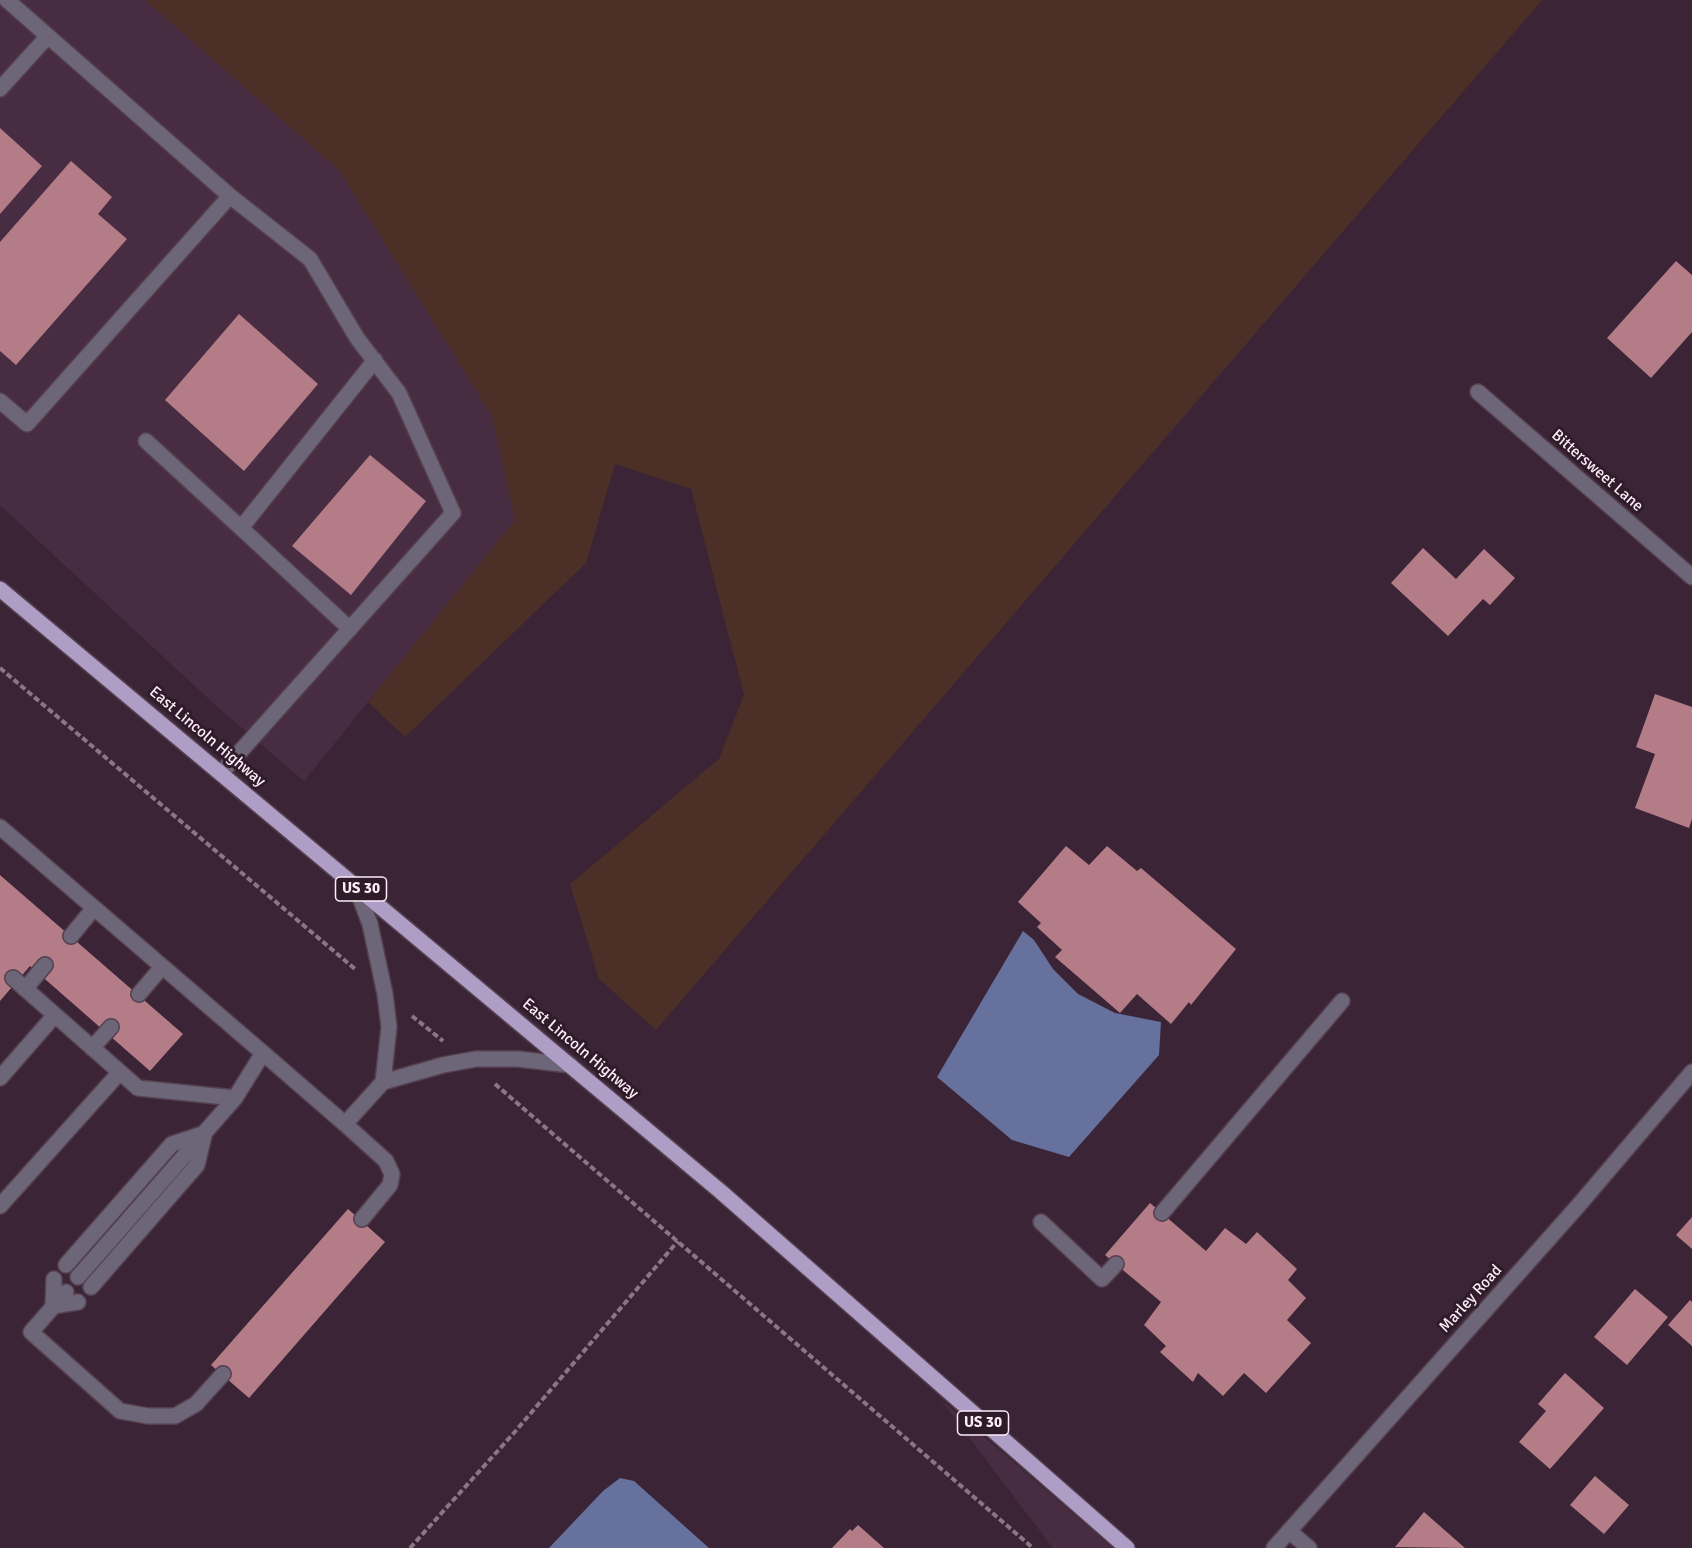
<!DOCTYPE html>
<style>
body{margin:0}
canvas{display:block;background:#3a2435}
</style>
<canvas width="1692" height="1548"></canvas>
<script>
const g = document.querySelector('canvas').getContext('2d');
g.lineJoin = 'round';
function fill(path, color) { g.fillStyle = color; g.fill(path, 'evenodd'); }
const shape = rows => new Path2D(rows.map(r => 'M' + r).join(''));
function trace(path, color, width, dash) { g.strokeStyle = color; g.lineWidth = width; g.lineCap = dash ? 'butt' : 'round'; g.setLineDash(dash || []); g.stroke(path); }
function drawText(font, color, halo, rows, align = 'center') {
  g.font = font + ' Signika,sans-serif'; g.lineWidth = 6; g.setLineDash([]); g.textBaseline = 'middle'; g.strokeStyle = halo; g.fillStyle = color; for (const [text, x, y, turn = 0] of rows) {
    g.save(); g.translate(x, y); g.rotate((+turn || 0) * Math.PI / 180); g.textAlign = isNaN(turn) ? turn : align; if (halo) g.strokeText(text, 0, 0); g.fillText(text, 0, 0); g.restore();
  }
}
fill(shape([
 [0,0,145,0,339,170,492,415,515,520,304,781,212,702,0,505],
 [940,1399,1113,1548,1053,1548]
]), '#482d42');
fill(shape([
 [145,0,1542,0,656,1030,599,979,570,884,719,759,744,695,691,489,615,464,586,563,405,737,368,702,515,520,492,416,339,170]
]), '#4c2f26');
fill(shape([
 [1023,931,1034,940,1053,969,1078,994,1115,1013,1161,1022,1159,1055,1069,1157,1012,1140,937,1077],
 [620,1478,634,1481,709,1548,549,1548,603,1491]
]), '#67719d');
fill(shape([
 [0,128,42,166,0,214],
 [71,161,112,197,98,214,127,239,16,365,0,351,0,242],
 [1676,261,1692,275,1692,332,1651,378,1607,338],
 [239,314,318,384,244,471,165,400],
 [370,455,426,501,351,595,292,546],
 [1423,548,1456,579,1484,549,1515,578,1490,605,1483,599,1448,636,1391,583],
 [1655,694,1692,707,1692,819,1689,828,1635,808,1655,754,1636,747],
 [1066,846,1089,865,1107,846,1137,871,1141,868,1236,949,1191,1005,1189,1002,1171,1024,1137,994,1120,1013,1055,957,1062,950,1037,927,1041,923,1018,902],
 [0,875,183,1034,150,1071,30,966,0,1001],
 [1150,1203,1206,1251,1225,1228,1246,1244,1257,1232,1297,1269,1288,1280,1306,1298,1287,1320,1311,1343,1266,1393,1244,1373,1223,1396,1198,1373,1193,1382,1160,1352,1166,1346,1144,1325,1161,1302,1105,1255],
 [348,1209,385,1242,249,1398,211,1365],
 [1692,1217,1692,1249,1676,1235],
 [1635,1289,1668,1317,1627,1365,1594,1337],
 [1690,1300,1692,1302,1692,1346,1668,1325],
 [1565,1373,1604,1408,1550,1469,1519,1442,1546,1411,1538,1404],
 [1595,1476,1629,1505,1604,1534,1570,1505],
 [1424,1512,1465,1548,1395,1547],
 [858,1525,884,1548,832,1548,850,1529,852,1531]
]), '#b37c87');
const service = shape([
 [7,0,230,196,310,259,357,338,399,393,453,513,222,772],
 [0,89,48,36],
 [0,401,27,424,230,196],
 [146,441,241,528],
 [350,629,241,528,375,360],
 [0,827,263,1053],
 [355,884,370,924,385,994,389,1027,383,1082],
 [71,936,94,908],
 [13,978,138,1088,235,1098,263,1053,345,1124,383,1082,443,1065,476,1059,518,1059,570,1065],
 [25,989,45,965],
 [139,994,162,967],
 [92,1048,111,1027],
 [0,1078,55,1015],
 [345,1124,386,1161,392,1174,390,1185,362,1219],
 [0,1206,120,1072],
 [1162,1213,1342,1001],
 [1041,1222,1102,1279,1116,1264],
 [66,1265,172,1144,202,1134],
 [78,1277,235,1098],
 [91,1287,197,1165,204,1136],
 [66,1292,31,1332,120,1411,148,1416,175,1416,196,1404,223,1374],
 [53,1306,54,1279],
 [53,1306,78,1302],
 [1289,1531,1309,1548]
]);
const minor = shape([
 [1478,392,1692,577],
 [1274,1548,1578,1206,1692,1072]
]);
const primary = shape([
 [0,589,720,1191,1127,1548]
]);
trace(service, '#554050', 18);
trace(minor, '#554050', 18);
trace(primary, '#554050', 18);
trace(shape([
 [0,668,355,969],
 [412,1016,443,1041],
 [495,1084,1033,1548],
 [410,1548,513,1434,678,1241]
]), '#8a7785', 4, [6, 3]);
trace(service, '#6d6578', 15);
trace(minor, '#6d6578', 15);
trace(primary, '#ae9dc4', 15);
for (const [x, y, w] of [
 [361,889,51],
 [983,1423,51]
]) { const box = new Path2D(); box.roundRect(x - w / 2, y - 12, w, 24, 4.5); g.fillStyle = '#301b2b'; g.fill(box); trace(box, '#fbecf7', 1.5); }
drawText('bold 15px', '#fbecf7', null, [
 ["US 30",361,889],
 ["US 30",983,1423]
]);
drawText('16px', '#fbecf7', '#301b2b', [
 ["Bittersweet Lane",1597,471,41],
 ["East Lincoln Highway",207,737,40],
 ["East Lincoln Highway",580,1049,40],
 ["Marley Road",1471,1299,-48]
]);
</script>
